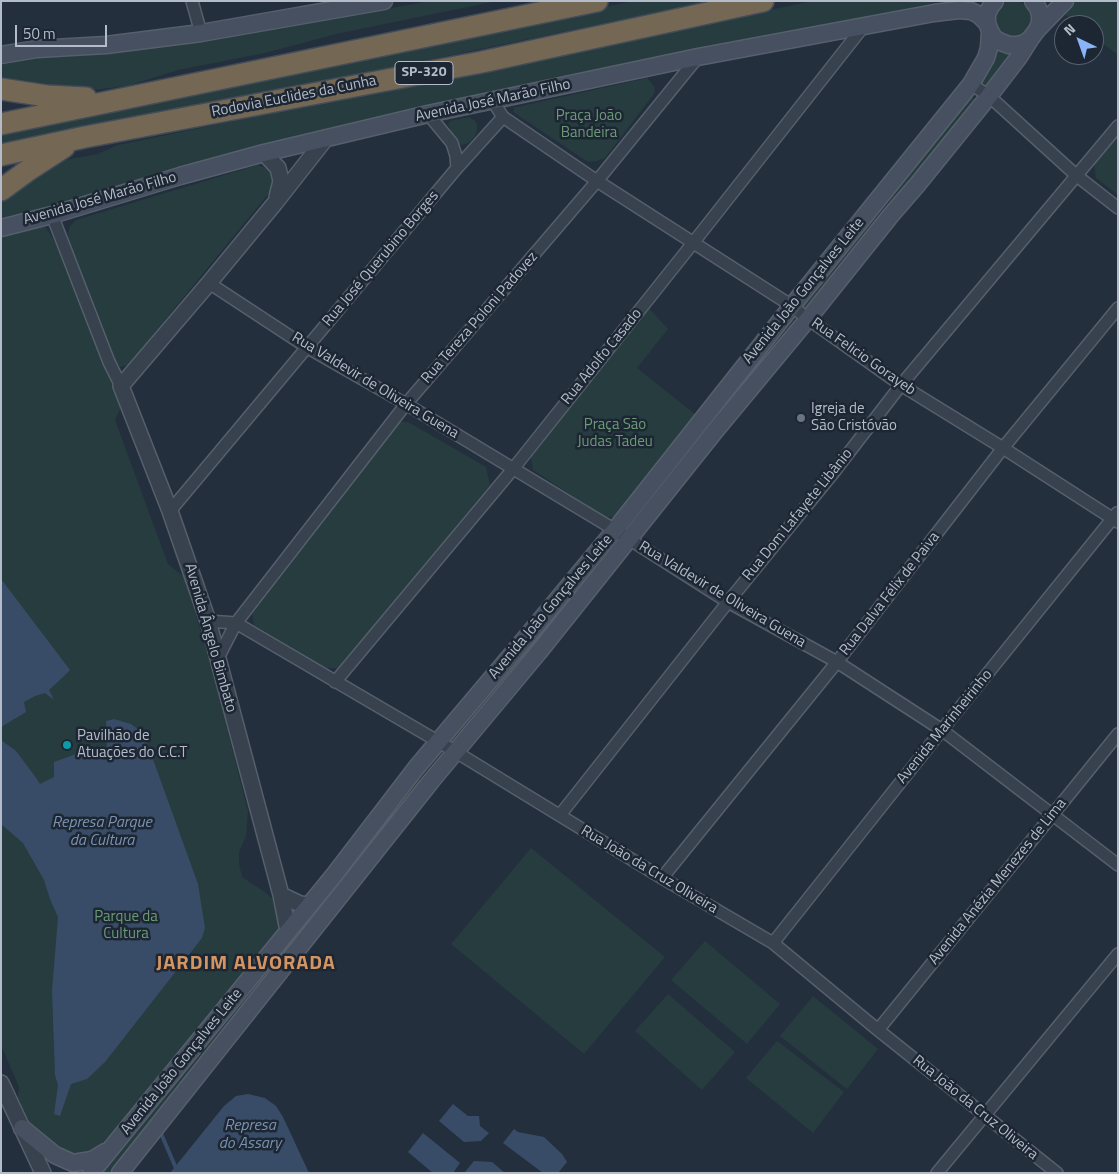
<!DOCTYPE html>
<meta charset="utf-8">
<style>
body{margin:0}
#map{position:relative;width:1119px;height:1174px;overflow:hidden;background:#242f3e;font-family:"Titillium Web",sans-serif}
canvas{display:block}
.frame{position:absolute;inset:0;border:2px solid #b4bcc9;pointer-events:none}
.north{position:absolute;left:1054px;top:15px;width:50px;height:50px;box-sizing:border-box;background:#1d2633;border:1px solid #59626f;border-radius:50%;rotate:318deg;font-size:14px;font-weight:700;line-height:20px;text-align:center;color:#b4bcc9}
.north::after{content:'';display:block;margin:auto;width:18px;height:22px;background:#8ab4f8;clip-path:polygon(50% 0,100% 100%,50% 72%,0 100%)}
.scale{position:absolute;left:15px;top:25px;width:92px;height:22px;box-sizing:border-box;border:2px solid #b4bcc9;border-top:0;padding-left:6px;font-size:15px;line-height:18px;white-space:nowrap;color:#b4bcc9;-webkit-text-stroke:4px #1d2633;paint-order:stroke}
</style>
<div id="map">
<canvas width="1119" height="1174"></canvas>
<div class="frame"></div>
<div class="north">N</div>
<div class="scale">50 m</div>
</div>
<script>
const g = document.querySelector('canvas').getContext('2d');
g.lineJoin = 'round';
function fill(path, color) { g.fillStyle = color; g.fill(path, 'evenodd'); }
const shape = rows => new Path2D(rows.map(r => 'M' + r).join(''));
function trace(path, color, width, dash) { g.strokeStyle = color; g.lineWidth = width; g.lineCap = dash ? 'butt' : 'round'; g.setLineDash(dash || []); g.stroke(path); }
function drawText(font, color, halo, rows, align = 'center') {
  g.font = font + ' "Titillium Web",sans-serif'; g.lineWidth = 5; g.setLineDash([]); g.textBaseline = 'middle'; g.strokeStyle = halo; g.fillStyle = color; for (const [text, x, y, turn = 0] of rows) {
    g.save(); g.translate(x, y); g.rotate((+turn || 0) * Math.PI / 180); g.textAlign = isNaN(turn) ? turn : align; if (halo) g.strokeText(text, 0, 0); g.fillText(text, 0, 0); g.restore();
  }
}
fill(shape([
 [431,1,497,1,336,34,265,53,178,70,127,86,83,91,1,81,1,62,213,39],
 [633,1,711,1,1,149,1,129,478,34],
 [813,1,941,1,178,170,1,220,1,194,42,164,98,154,118,145],
 [1072,1,1118,1,1118,55,1094,37,1094,25,1078,25,1063,13],
 '995 19a18 18 0 1 1 36 0a18 18 0 1 1-36 0Z',
 [994,47,1005,52,1011,56,989,86,982,85,980,82],
 [647,78,654,86,655,90,654,94,605,158,597,161,588,162,513,112,514,107,517,107],
 [970,96,975,99,975,104,892,203,888,201,887,196],
 [469,117,475,121,477,125,477,131,475,136,471,141,468,143,463,145,458,144,448,125,450,121],
 [1118,136,1118,195,1096,178,1094,165],
 [258,165,266,168,271,173,274,179,274,187,128,365,121,367,114,362,70,245,68,234,70,226,76,220],
 [872,216,877,220,877,224,808,308,804,309,802,307,801,303],
 [41,225,46,228,64,256,121,407,115,420,168,564,184,577,186,583,212,668,248,812,246,836,239,852,239,863,242,877,265,892,276,902,281,918,280,932,111,1139,96,1152,79,1157,40,1141,14,1102,18,1096,19,1087,1,1045,1,234],
 [648,307,668,329,637,368,696,415,617,516,606,518,533,470,531,457],
 [792,319,794,321,794,325,714,422,711,418],
 [400,422,408,422,486,467,490,485,338,668,325,668,254,625,252,614],
 [614,541,617,543,540,639,537,636],
 [525,650,528,653,454,743,450,745,447,737],
 [417,776,421,780,422,784,347,875,342,872],
 [531,848,665,957,584,1054,451,944],
 [329,889,334,893,112,1173,100,1173],
 [705,941,780,1004,747,1044,671,980],
 [668,994,735,1052,702,1090,635,1031],
 [813,996,878,1049,847,1089,780,1036],
 [777,1041,844,1092,813,1133,746,1078]
]), '#263c3f');
fill(shape([
 [1,579,70,670,63,677,49,690,54,700,45,693,35,696,24,702,26,712,1,727],
 [114,719,131,724,139,730,146,740,198,884,205,928,202,938,105,1062,87,1079,71,1084,60,1116,54,1114,58,1085,55,1075,52,991,58,917,50,899,44,880,23,843,1,824,1,740,16,751,34,775,40,784,54,777,54,762,90,749,95,756,107,751,106,721],
 [248,1094,265,1098,276,1106,283,1117,309,1173,170,1173,224,1106,236,1096],
 [453,1104,468,1116,479,1116,480,1126,489,1133,481,1141,464,1142,439,1121],
 [514,1129,518,1132,544,1137,562,1154,567,1162,558,1173,543,1173,503,1143],
 [423,1133,460,1163,453,1173,433,1173,408,1152],
 [474,1161,492,1162,505,1173,464,1173]
]), '#394c67');
trace(shape([
 [160,1131,178,1173]
]), '#394c67', 4);
const minor = shape([
 [192,1,201,33],
 [971,84,989,96,1077,176,1118,208],
 [492,100,503,117,597,181,792,306,808,319,901,385,1003,448,1118,522],
 [428,114,452,143,456,156,457,168],
 [52,215,109,362,121,386],
 [209,283,308,348,406,404,615,530,728,602,837,662,942,730,1118,865],
 [170,511,457,168,503,117],
 [208,621,236,623,456,752,662,878,773,943,878,1030,1057,1173],
 [218,658,236,623,406,404,597,181,698,57],
 [335,682,513,469,693,243,863,27],
 [560,815,728,602,834,472,901,385,1118,126],
 [662,878,837,662,1003,448,1118,308],
 [773,943,942,730,1117,513],
 [878,1030,1118,734],
 [937,1173,1118,954]
]);
const tertiary = shape([
 [264,153,278,168,281,181,277,197],
 [281,895,300,904,309,905],
 [288,931,281,895,208,621,170,511,121,386,209,283,275,203,326,138],
 [1,1083,43,1173]
]);
const secondary = shape([
 [995,1,991,6,987,14,987,23,990,31,994,38,1001,42,1009,45,1017,45,1025,43,1031,38,1037,30,1040,23,1040,15,1038,8,1033,1],
 [1037,30,1065,1],
 [1,55,37,49,106,45,201,33,384,1],
 [1,228,52,215,180,176,264,153,428,114,698,57,934,13,959,10,971,11,979,15,987,23],
 [22,1128,55,1155,73,1163,92,1160,105,1152],
 [91,1173,334,875,416,768,524,640,615,530,792,306,971,84,986,58,989,48,990,31],
 [120,1173,432,780,538,653,715,431,808,319,891,215,917,185,989,96,1019,57,1031,38]
]);
const motorway = shape([
 [1,89,47,96,86,98],
 [1,124,597,1],
 [1,155,85,137,482,62,763,1],
 [1,190,27,171,64,147]
]);
trace(minor, '#565f6c', 14);
trace(tertiary, '#565f6c', 18);
trace(secondary, '#565f6c', 19);
trace(motorway, '#434c59', 24);
trace(minor, '#38414e', 11);
trace(tertiary, '#38414e', 15);
trace(secondary, '#465061', 16);
trace(motorway, '#746855', 21);
for (const [x, y, r, color] of [
 [801,418,5,"#6b7280"],
 [67,745,5,"#0f9aa8"]
]) { const dot = new Path2D(); dot.arc(x, y, r, 0, 2 * Math.PI); g.fillStyle = color; g.fill(dot); trace(dot, '#1d2633', 2); }
for (const [x, y, w] of [
 [424,73,58]
]) { const box = new Path2D(); box.roundRect(x - w / 2, y - 11.5, w, 23, 4); g.fillStyle = '#1d2633'; g.fill(box); trace(box, '#b4bcc9', 1); }
drawText('bold 14px', '#b4bcc9', null, [
 ["SP-320",424,73]
]);
drawText('15px', '#b4bcc9', '#1d2633', [
 ["Rodovia Euclides da Cunha",294,97,-11],
 ["Avenida José Marão Filho",493,101,-12],
 ["Avenida José Marão Filho",100,199,-16],
 ["Rua José Querubino Borges",381,259,-50],
 ["Avenida João Gonçalves Leite",804,291,-51],
 ["Rua Tereza Poloni Padovez",480,318,-49],
 ["Rua Adolfo Casado",602,357,-51],
 ["Rua Felicio Gorayeb",863,357,35],
 ["Rua Valdevir de Oliveira Guena",375,386,31],
 ["Rua Dom Lafayete Libânio",798,515,-51],
 ["Rua Dalva Félix de Paiva",890,594,-52],
 ["Rua Valdevir de Oliveira Guena",722,595,31],
 ["Avenida João Gonçalves Leite",551,607,-50],
 ["Avenida Ângelo Bimbato",210,638,74],
 ["Avenida Marinheirinho",945,727,-51],
 ["Rua João da Cruz Oliveira",649,870,31],
 ["Avenida Anézia Menezes de Lima",998,882,-51],
 ["Avenida João Gonçalves Leite",182,1062,-51],
 ["Rua João da Cruz Oliveira",975,1108,39]
]);
drawText('15px', '#6b9a76', '#1d2633', [
 ["Praça João",589,116],
 ["Bandeira",589,133],
 ["Praça São",615,425],
 ["Judas Tadeu",615,442],
 ["Parque da",126,917],
 ["Cultura",126,934]
]);
drawText('15px', '#b4bcc9', '#1d2633', [
 ["Igreja de",811,409],
 ["São Cristóvão",811,426],
 ["Pavilhão de",77,736],
 ["Atuações do C.C.T",77,753]
], 'left');
drawText('italic 16px', '#7c92b1', '#1d2633', [
 ["Represa Parque",102,823],
 ["da Cultura",102,841],
 ["Represa",250,1126],
 ["do Assary",250,1144]
]);
g.letterSpacing = '1px';
drawText('bold 20px', '#d59563', '#1d2633', [
 ["JARDIM ALVORADA",246,964]
]);
g.letterSpacing = '0px';
</script>
